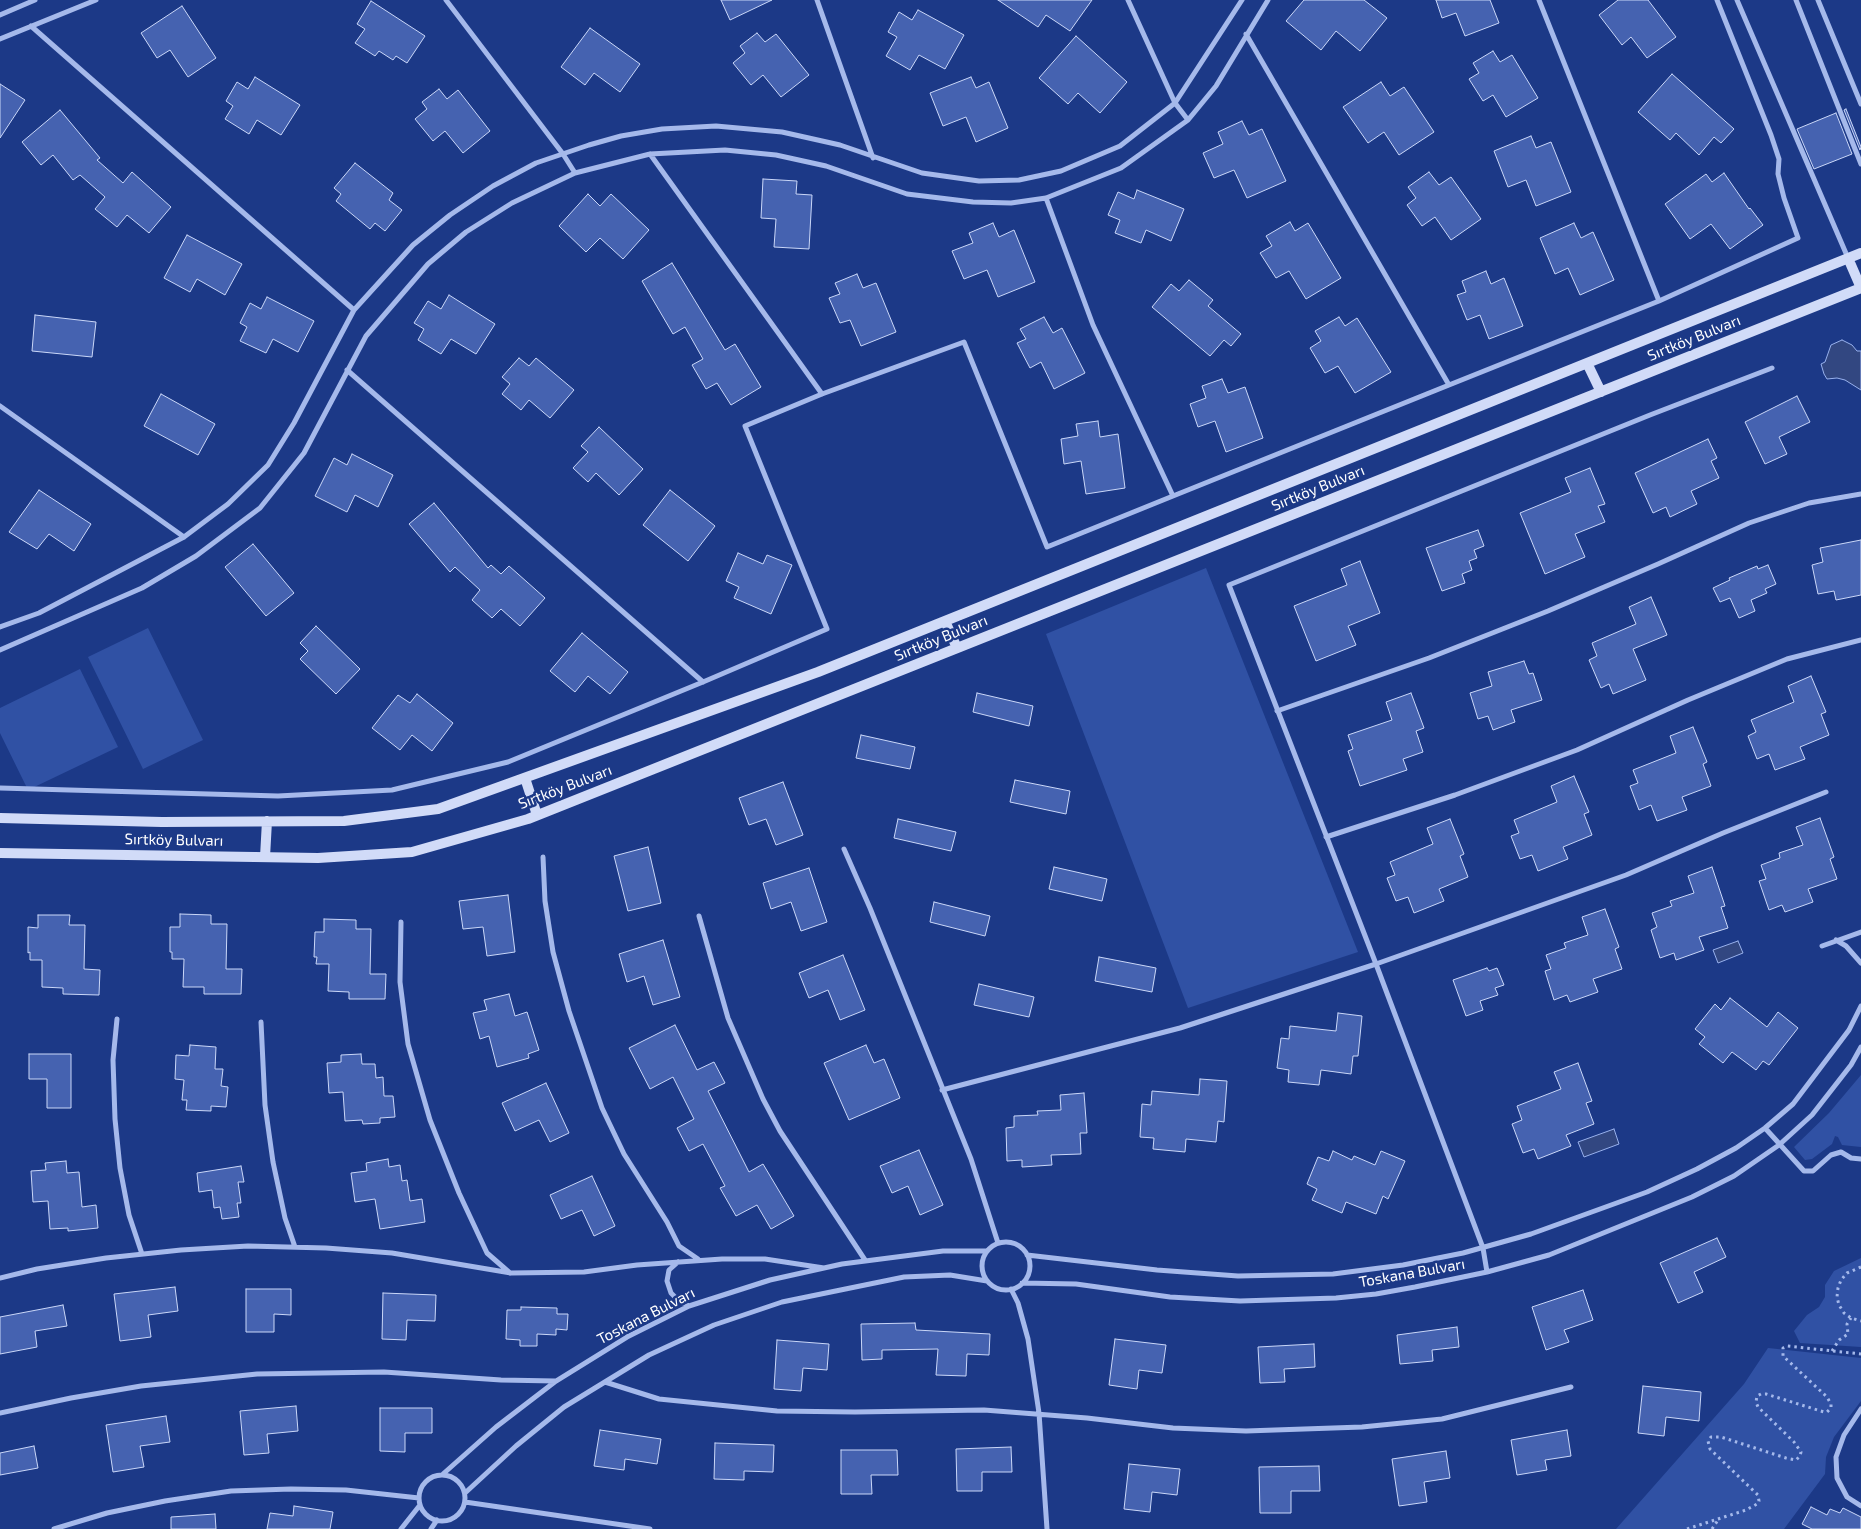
<!DOCTYPE html>
<meta charset="utf-8">
<style>
body{margin:0}
canvas{display:block;background:#1c3987}
</style>
<canvas width="1861" height="1529"></canvas>
<script>
const g = document.querySelector('canvas').getContext('2d');
g.lineJoin = 'round';
function fill(path, color) { g.fillStyle = color; g.fill(path, 'evenodd'); }
const shape = rows => new Path2D(rows.map(r => 'M' + r).join(''));
function trace(path, color, width, dash) { g.strokeStyle = color; g.lineWidth = width; g.lineCap = dash ? 'butt' : 'round'; g.setLineDash(dash || []); g.stroke(path); }
function drawText(font, color, halo, rows, align = 'center') {
  g.font = font + ' "Exo 2",sans-serif'; g.lineWidth = 5; g.setLineDash([]); g.textBaseline = 'middle'; g.strokeStyle = halo; g.fillStyle = color; for (const [text, x, y, turn = 0] of rows) {
    g.save(); g.translate(x, y); g.rotate((+turn || 0) * Math.PI / 180); g.textAlign = isNaN(turn) ? turn : align; if (halo) g.strokeText(text, 0, 0); g.fillText(text, 0, 0); g.restore();
  }
}
fill(shape([
 [1206,568,1358,952,1188,1008,1046,634],
 [148,628,203,740,143,769,88,657],
 [80,669,118,747,28,790,0,733,0,708],
 [1861,1075,1861,1147,1842,1145,1838,1137,1835,1136,1832,1144,1812,1159,1805,1160,1794,1147,1829,1113],
 [1861,1258,1861,1347,1800,1343,1794,1331,1807,1315,1819,1307,1825,1297,1825,1285,1834,1271],
 [1768,1348,1861,1358,1861,1401,1834,1437,1826,1457,1825,1474,1784,1529,1616,1529,1744,1384]
]), '#3051a4');
const water = shape([
 [1842,340,1852,345,1857,351,1861,351,1861,390,1845,380,1837,378,1827,379,1824,374,1821,364,1825,362,1831,345,1842,340],
 [1738,941,1743,953,1718,963,1713,950,1738,941],
 [1614,1129,1619,1144,1584,1157,1578,1142,1614,1129]
]);
fill(water, '#324781');
trace(water, '#98b1ed', 1);
const building = shape([
 [721,0,772,0,730,20,721,0],
 [998,0,1092,0,1070,31,1046,15,1038,27,998,0],
 [1304,0,1364,0,1387,18,1360,51,1336,31,1321,50,1286,21,1304,0],
 [1436,0,1490,0,1499,23,1465,36,1456,13,1442,18,1436,0],
 [1618,0,1648,0,1676,37,1647,58,1631,37,1622,45,1599,15,1618,0],
 [371,1,425,36,407,63,396,56,393,60,379,51,375,56,355,43,365,29,357,24,371,1],
 [182,6,216,58,188,77,170,50,157,58,141,33,182,6],
 [918,10,964,35,945,69,919,55,910,70,886,56,897,37,888,32,899,12,912,20,918,10],
 [590,28,640,64,620,92,594,73,585,85,561,67,590,28],
 [757,33,765,42,776,34,809,75,781,97,763,75,751,85,733,63,745,53,740,46,757,33],
 [1076,36,1127,82,1100,113,1078,93,1068,104,1039,78,1076,36],
 [1493,51,1500,62,1512,55,1538,98,1506,117,1493,95,1483,101,1469,79,1479,73,1473,63,1493,51],
 [1672,74,1734,129,1721,143,1714,137,1699,155,1676,133,1670,140,1638,112,1672,74],
 [255,77,300,105,281,135,257,120,249,134,225,119,233,106,226,101,237,82,248,89,255,77],
 [971,77,976,88,989,82,1008,128,976,142,966,117,943,126,930,93,971,77],
 [1381,82,1390,96,1404,87,1434,132,1399,155,1384,132,1368,143,1343,107,1381,82],
 [0,84,25,100,0,138,0,84],
 [439,89,447,99,458,90,490,131,463,153,445,131,433,141,415,119,427,109,422,102,439,89],
 [1846,109,1861,147,1860,150,1844,110,1846,109],
 [60,110,100,158,97,160,123,183,132,172,171,207,149,233,127,215,117,227,95,209,105,197,80,175,73,180,53,155,41,165,22,142,60,110],
 [1836,113,1852,154,1814,169,1797,129,1836,113],
 [1242,121,1249,135,1262,129,1286,181,1247,198,1234,170,1214,178,1203,153,1223,144,1218,132,1242,121],
 [1531,136,1536,148,1551,142,1571,192,1536,206,1526,180,1508,187,1494,151,1531,136],
 [355,163,393,193,389,200,402,210,385,231,375,223,370,229,336,201,341,194,334,188,355,163],
 [1429,172,1439,185,1451,177,1481,219,1451,240,1435,217,1422,226,1407,205,1416,198,1408,187,1429,172],
 [1724,173,1749,209,1750,208,1763,225,1730,249,1711,224,1690,239,1665,204,1706,174,1712,182,1724,173],
 [763,179,797,181,796,194,812,195,809,249,774,247,776,219,761,218,763,179],
 [1137,190,1184,209,1171,241,1146,230,1141,243,1115,233,1120,220,1108,215,1118,192,1134,199,1137,190],
 [588,194,600,206,611,194,649,230,623,259,600,238,586,252,559,226,588,194],
 [1290,222,1295,231,1308,223,1341,278,1306,299,1289,271,1276,278,1260,253,1272,246,1266,236,1290,222],
 [993,223,999,237,1014,230,1035,282,998,297,987,270,964,279,952,251,973,243,969,233,993,223],
 [1574,223,1581,238,1593,232,1614,280,1580,295,1568,268,1555,274,1540,238,1574,223],
 [187,235,242,264,225,295,197,279,190,292,164,278,187,235],
 [672,263,725,350,735,344,761,387,731,405,717,383,706,389,692,365,703,359,685,327,673,334,642,281,672,263],
 [1486,271,1491,284,1504,278,1523,326,1489,339,1480,315,1467,320,1457,295,1466,292,1462,281,1486,271],
 [857,274,863,288,876,283,896,332,861,346,850,320,840,323,829,298,840,294,835,283,857,274],
 [1189,280,1213,300,1208,306,1241,334,1231,346,1224,340,1210,356,1152,307,1171,284,1179,291,1189,280],
 [449,295,495,324,476,354,451,339,441,354,418,340,424,329,414,323,428,301,441,309,449,295],
 [267,297,314,321,298,352,273,339,266,353,240,341,247,327,240,323,250,303,261,309,267,297],
 [35,315,96,322,92,357,32,351,35,315],
 [1044,317,1053,333,1062,328,1085,373,1054,389,1041,362,1030,368,1017,343,1026,339,1020,329,1044,317],
 [1339,317,1345,326,1357,318,1391,372,1355,393,1338,366,1325,373,1310,348,1321,341,1315,331,1339,317],
 [519,358,529,366,536,358,574,390,550,418,529,400,521,410,502,394,510,384,502,377,519,358],
 [1222,379,1228,393,1245,387,1263,438,1226,452,1215,421,1198,427,1190,404,1206,398,1202,386,1222,379],
 [161,394,215,424,198,455,144,426,161,394],
 [1797,396,1810,422,1779,437,1787,454,1765,464,1745,422,1797,396],
 [1098,421,1100,437,1118,434,1125,488,1086,494,1081,461,1064,464,1061,439,1078,436,1076,424,1098,421],
 [599,427,643,469,619,495,596,473,588,482,573,468,588,452,581,446,599,427],
 [1708,439,1717,458,1711,461,1719,478,1691,491,1697,504,1670,517,1666,507,1653,513,1635,473,1708,439],
 [352,454,393,475,378,507,355,495,347,512,315,496,334,458,347,465,352,454],
 [1590,468,1605,504,1598,506,1605,522,1575,534,1585,557,1545,574,1520,513,1571,492,1565,478,1590,468],
 [39,490,91,524,74,551,49,534,37,549,9,532,39,490],
 [670,490,715,526,688,561,643,525,670,490],
 [434,503,488,568,491,565,501,574,509,566,545,598,520,626,501,609,492,618,472,600,480,590,455,567,450,572,409,524,434,503],
 [1478,530,1484,546,1474,550,1477,558,1469,561,1472,570,1462,574,1465,583,1442,591,1426,548,1478,530],
 [1861,540,1861,595,1836,600,1834,591,1818,594,1812,565,1823,562,1820,548,1861,540],
 [253,544,294,593,266,616,225,567,253,544],
 [738,553,763,564,767,555,792,565,771,614,734,598,739,587,726,581,738,553],
 [1360,561,1380,613,1348,626,1356,645,1316,661,1294,606,1347,585,1341,569,1360,561],
 [1768,565,1776,584,1765,589,1767,593,1751,600,1755,611,1739,618,1730,598,1720,602,1713,588,1730,580,1729,578,1757,566,1758,569,1768,565],
 [1651,597,1667,635,1633,649,1646,680,1613,694,1609,684,1601,688,1589,660,1597,656,1592,643,1636,624,1629,607,1651,597],
 [316,626,360,669,336,694,300,659,308,651,300,643,316,626],
 [582,633,628,672,610,694,588,676,575,692,550,671,582,633],
 [1524,661,1529,674,1533,673,1542,700,1511,710,1515,722,1493,730,1488,716,1478,719,1470,693,1492,686,1488,672,1524,661],
 [1811,676,1826,712,1821,714,1829,735,1800,747,1805,759,1775,770,1769,754,1757,759,1748,736,1756,732,1751,720,1794,702,1788,686,1811,676],
 [977,693,1033,706,1029,726,973,712,977,693],
 [1411,693,1424,728,1416,731,1423,752,1403,759,1407,770,1360,786,1348,751,1353,749,1348,735,1392,720,1386,702,1411,693],
 [417,694,453,723,432,751,412,735,400,750,372,728,398,695,410,703,417,694],
 [1693,727,1707,762,1703,764,1711,786,1682,797,1687,810,1657,821,1651,805,1639,810,1630,786,1638,783,1633,770,1676,753,1670,736,1693,727],
 [861,735,915,747,910,769,856,758,861,735],
 [1574,776,1589,812,1584,814,1592,835,1563,847,1568,859,1538,871,1532,855,1520,859,1511,836,1519,833,1514,820,1557,802,1551,786,1574,776],
 [1015,780,1070,791,1066,814,1010,802,1015,780],
 [783,782,803,835,776,845,766,819,749,825,739,798,783,782],
 [1820,818,1834,857,1830,859,1837,879,1808,889,1813,902,1785,912,1782,905,1769,910,1759,881,1766,879,1761,865,1780,858,1779,853,1803,845,1796,827,1820,818],
 [898,819,956,832,951,851,894,838,898,819],
 [1450,819,1464,854,1460,856,1468,877,1439,889,1444,901,1414,913,1408,897,1396,901,1387,878,1395,875,1390,862,1433,844,1427,828,1450,819],
 [648,847,661,903,628,911,614,856,648,847],
 [1054,867,1107,879,1102,901,1049,889,1054,867],
 [1712,867,1725,906,1721,907,1728,928,1699,937,1704,950,1676,960,1674,953,1660,958,1651,930,1657,927,1652,913,1672,906,1670,901,1694,893,1688,876,1712,867],
 [809,868,827,922,801,931,791,902,771,909,763,883,809,868],
 [508,895,515,952,487,956,483,927,463,929,459,901,508,895],
 [934,902,990,916,985,936,930,922,934,902],
 [1605,909,1619,947,1615,949,1622,969,1593,979,1598,992,1570,1002,1567,995,1554,1000,1545,971,1551,969,1546,955,1566,948,1564,943,1588,935,1582,917,1605,909],
 [180,914,211,915,211,924,227,924,226,969,242,969,241,994,204,994,204,987,183,987,184,959,172,959,172,952,170,952,170,927,180,927,180,914],
 [38,915,70,915,69,925,85,925,84,969,100,970,99,995,63,994,63,988,42,987,42,960,30,960,30,952,28,953,28,927,38,928,38,915],
 [324,919,356,920,356,929,371,929,370,974,386,974,385,999,349,999,349,992,328,991,329,964,316,964,317,957,314,957,315,932,324,932,324,919],
 [663,940,680,997,653,1005,644,976,627,982,619,954,663,940],
 [843,955,865,1010,840,1020,828,990,809,998,799,973,843,955],
 [1099,957,1156,968,1152,992,1095,981,1099,957],
 [1487,968,1489,971,1497,968,1504,985,1495,988,1498,995,1480,1001,1483,1010,1466,1016,1453,980,1487,968],
 [979,984,1034,997,1029,1017,974,1005,979,984],
 [509,994,515,1016,527,1012,539,1050,528,1054,529,1058,497,1067,489,1036,480,1039,473,1013,487,1010,484,1000,509,994],
 [1730,998,1767,1027,1778,1012,1798,1028,1769,1065,1763,1061,1756,1070,1732,1052,1723,1063,1699,1044,1705,1037,1695,1029,1715,1004,1721,1010,1730,998],
 [1338,1013,1362,1016,1358,1056,1353,1056,1351,1074,1321,1070,1319,1085,1288,1082,1289,1070,1277,1068,1281,1038,1289,1039,1290,1026,1336,1031,1338,1013],
 [675,1025,697,1070,714,1062,725,1083,708,1091,749,1172,763,1164,794,1216,771,1229,757,1205,736,1216,720,1188,725,1186,703,1144,689,1151,677,1128,694,1119,673,1077,650,1089,629,1048,675,1025],
 [190,1045,216,1047,215,1069,223,1069,221,1086,228,1087,226,1107,211,1106,211,1111,186,1110,187,1100,182,1100,184,1080,175,1079,176,1055,189,1056,190,1045],
 [866,1045,874,1063,884,1059,900,1098,849,1120,824,1063,866,1045],
 [29,1054,71,1054,71,1108,47,1108,47,1079,29,1079,29,1054],
 [361,1054,362,1064,375,1064,376,1078,383,1077,384,1096,393,1096,395,1117,380,1118,380,1123,363,1124,362,1120,345,1121,343,1092,329,1093,327,1063,341,1062,341,1055,361,1054],
 [1578,1063,1592,1101,1586,1103,1594,1124,1566,1135,1571,1146,1538,1159,1534,1149,1523,1153,1512,1124,1522,1120,1517,1106,1561,1089,1554,1072,1578,1063],
 [1200,1079,1227,1081,1224,1122,1218,1121,1216,1142,1186,1139,1185,1152,1153,1149,1154,1138,1140,1137,1142,1104,1151,1105,1152,1091,1199,1095,1200,1079],
 [546,1083,569,1133,550,1142,539,1120,515,1131,502,1103,546,1083],
 [1084,1093,1087,1133,1080,1133,1081,1154,1051,1155,1052,1165,1022,1167,1022,1160,1007,1161,1006,1128,1014,1127,1014,1116,1038,1115,1037,1111,1061,1110,1060,1095,1084,1093],
 [919,1150,943,1205,920,1215,908,1186,892,1193,880,1166,919,1150],
 [1333,1151,1352,1160,1354,1156,1375,1165,1381,1151,1405,1161,1388,1199,1383,1196,1376,1214,1346,1202,1342,1213,1312,1200,1317,1189,1307,1184,1318,1157,1329,1161,1333,1151],
 [388,1159,389,1167,400,1165,402,1181,407,1180,410,1201,422,1199,425,1222,380,1229,375,1199,355,1202,351,1173,367,1171,366,1163,388,1159],
 [66,1161,67,1173,79,1172,82,1207,96,1205,98,1228,68,1231,68,1228,50,1229,48,1201,33,1202,31,1171,46,1170,45,1163,66,1161],
 [241,1166,244,1182,238,1182,241,1203,237,1203,239,1217,222,1219,220,1207,214,1208,212,1190,199,1192,197,1173,241,1166],
 [592,1176,615,1226,594,1236,582,1210,561,1219,550,1195,592,1176],
 [1717,1238,1726,1257,1694,1272,1703,1292,1678,1303,1660,1263,1717,1238],
 [175,1287,178,1311,148,1315,151,1337,120,1341,114,1294,175,1287],
 [246,1289,291,1289,291,1315,274,1314,274,1332,246,1332,246,1289],
 [1583,1290,1593,1320,1564,1330,1569,1342,1546,1350,1532,1307,1583,1290],
 [383,1293,436,1295,435,1321,407,1320,406,1340,382,1339,383,1293],
 [63,1305,67,1326,35,1331,37,1347,0,1354,0,1317,63,1305],
 [521,1307,557,1308,557,1314,568,1314,567,1330,556,1329,556,1335,537,1334,537,1346,520,1346,520,1340,506,1339,507,1310,521,1310,521,1307],
 [915,1323,916,1330,990,1334,989,1355,967,1354,966,1376,936,1375,938,1349,882,1350,882,1359,862,1360,861,1324,915,1323],
 [1457,1327,1459,1347,1432,1350,1433,1361,1400,1364,1397,1335,1457,1327],
 [1115,1339,1166,1345,1162,1373,1139,1370,1137,1389,1109,1385,1115,1339],
 [777,1340,829,1344,827,1370,803,1368,801,1391,774,1389,777,1340],
 [1314,1344,1315,1367,1284,1369,1285,1382,1260,1383,1258,1347,1314,1344],
 [1643,1386,1701,1392,1699,1421,1666,1417,1664,1436,1638,1433,1643,1386],
 [296,1406,298,1431,267,1434,269,1453,244,1455,240,1411,296,1406],
 [380,1408,432,1408,432,1433,405,1433,405,1452,380,1451,380,1408],
 [166,1416,170,1442,140,1446,144,1467,113,1472,106,1425,166,1416],
 [600,1430,661,1439,657,1464,625,1459,624,1470,594,1466,600,1430],
 [1567,1430,1571,1456,1545,1460,1547,1470,1517,1475,1511,1440,1567,1430],
 [715,1443,774,1445,773,1472,744,1471,744,1480,714,1479,715,1443],
 [34,1446,38,1468,0,1475,0,1453,34,1446],
 [1011,1447,1012,1472,982,1472,982,1491,957,1491,956,1449,1011,1447],
 [841,1450,897,1450,898,1475,871,1475,872,1494,841,1494,841,1450],
 [1446,1451,1450,1478,1424,1482,1427,1502,1399,1506,1392,1459,1446,1451],
 [1129,1464,1180,1469,1177,1495,1152,1492,1150,1512,1124,1509,1129,1464],
 [1319,1466,1320,1491,1291,1491,1291,1513,1260,1513,1259,1467,1319,1466],
 [294,1506,333,1512,330,1529,267,1529,270,1513,293,1516,294,1506],
 [1811,1507,1827,1515,1830,1509,1840,1513,1843,1508,1861,1517,1861,1529,1812,1529,1802,1524,1811,1507],
 [215,1514,216,1529,171,1529,171,1517,215,1514]
]);
fill(building, '#4562b0');
trace(building, '#cad7f8', 1);
trace(shape([
 [1861,1267,1847,1273,1841,1280,1838,1288,1837,1297,1839,1305,1844,1313,1851,1318,1861,1321],
 [1832,1351,1839,1340,1848,1334,1847,1324,1851,1318],
 [1687,1529,1746,1510,1757,1504,1759,1501,1758,1495,1710,1449,1708,1441,1711,1437,1721,1437,1786,1458,1796,1460,1800,1456,1801,1452,1794,1442,1758,1407,1756,1402,1757,1396,1761,1394,1766,1394,1824,1412,1827,1412,1831,1408,1831,1404,1827,1397,1783,1356,1783,1348,1787,1346,1861,1354],
 [1712,1529,1718,1520]
]), '#a5b9eb', 3, [2.5, 4]);
trace(shape([
 [446,0,563,154,575,173],
 [817,0,873,158],
 [1128,0,1175,103,1188,120],
 [1737,0,1848,258],
 [1796,0,1861,164],
 [1818,0,1861,104],
 [0,15,35,0],
 [31,26,354,310],
 [1246,34,1449,385,1659,301,1539,0],
 [0,39,96,0],
 [650,154,822,394],
 [1659,301,1798,238,1784,198,1778,174,1779,159,1771,135,1717,0],
 [347,370,703,682],
 [0,406,184,537],
 [1173,496,1449,385],
 [0,627,39,613,184,537,228,504,268,465,294,423,354,310,413,245,450,215,493,186,536,163,589,145,621,136,662,129,716,126,782,132,840,145,922,173,979,181,1019,180,1061,171,1120,146,1175,103,1242,0],
 [0,650,142,588,196,556,260,508,304,453,366,336,428,264,466,232,512,203,575,173,650,154,725,150,776,155,826,166,907,194,973,202,1011,203,1046,198,1121,168,1188,120,1216,86,1268,0],
 [1277,711,1429,658,1548,611,1658,564,1749,523,1809,503,1861,494],
 [0,788,278,796,392,790,508,762,703,682,827,629,745,426,822,394,964,342,1047,547,1173,496,1093,325,1046,198],
 [1326,837,1455,795,1577,750,1688,700,1787,659,1861,640],
 [844,849,870,908,971,1159,998,1243],
 [543,857,545,901,553,952,569,1011,602,1108,624,1154,667,1222,679,1246,698,1259],
 [699,916,728,1018,763,1099,780,1131,865,1260],
 [401,922,400,982,408,1044,430,1120,459,1193,487,1253,510,1273],
 [1836,940,1846,946,1861,963],
 [1822,946,1861,932],
 [117,1019,113,1060,115,1119,120,1168,129,1215,142,1254],
 [261,1022,265,1105,273,1162,285,1218,295,1247],
 [942,1090,1180,1028,1376,964,1626,875,1723,833,1826,792],
 [1765,1128,1804,1171,1813,1171,1831,1155,1841,1152,1851,1158,1861,1159],
 '982 1266a24 24 0 1 1 48 0a24 24 0 1 1-48 0Z',
 [1027,1255,1157,1270,1238,1276,1333,1274,1403,1265,1463,1253,1531,1234,1647,1192,1697,1169,1736,1148,1765,1128,1793,1104,1849,1030,1861,1006],
 [678,1262,669,1270,667,1281,671,1293,679,1301,689,1306],
 [1487,1272,1483,1248,1376,964,1229,585,1650,415,1772,368],
 [0,1278,37,1269,106,1258,181,1250,248,1246,326,1248,392,1253,511,1273,584,1272,637,1265,722,1259,765,1259,824,1268],
 [1022,1283,1076,1284,1170,1297,1240,1301,1336,1298,1376,1294,1415,1287,1487,1272,1549,1255,1692,1197,1734,1176,1779,1145,1812,1115,1851,1065,1861,1047],
 [1011,1289,1018,1303,1028,1339,1039,1413,1047,1529],
 [605,1382,659,1399,777,1411,855,1412,984,1410,1087,1418,1173,1428,1246,1431,1362,1427,1442,1419,1571,1387],
 [1861,1409,1844,1435,1836,1457,1837,1478,1847,1497,1861,1506],
 [0,1413,71,1398,141,1386,257,1374,384,1372,501,1380,555,1381],
 [443,1474,496,1427,556,1381,627,1337,689,1306,770,1280,842,1264,943,1251,986,1251],
 '419 1498a23 23 0 1 1 46 0a23 23 0 1 1-46 0Z',
 [465,1493,516,1446,564,1407,649,1355,714,1325,782,1302,904,1277,950,1275,987,1281],
 [465,1502,650,1529],
 [54,1529,107,1513,165,1501,231,1491,291,1489,346,1490,419,1498],
 [401,1529,420,1505],
 [431,1529,437,1520]
]), '#a5b9eb', 5);
trace(shape([
 [1848,258,1861,288],
 [1587,363,1601,392],
 [945,621,957,648],
 [525,778,537,815],
 [0,818,162,822,344,821,438,809,818,672,1861,253],
 [0,853,318,858,412,852,528,819,1861,288],
 [265,857,267,821]
]), '#d1dbf8', 10);
drawText('15px', '#fff', '#1c3987', [
 ["Sırtköy Bulvarı",1694,338,-22],
 ["Sırtköy Bulvarı",1318,488,-22],
 ["Sırtköy Bulvarı",941,638,-22],
 ["Sırtköy Bulvarı",565,787,-21],
 ["Sırtköy Bulvarı",174,840,1],
 ["Toskana Bulvarı",1412,1273,-10],
 ["Toskana Bulvarı",646,1316,-27]
]);
</script>
